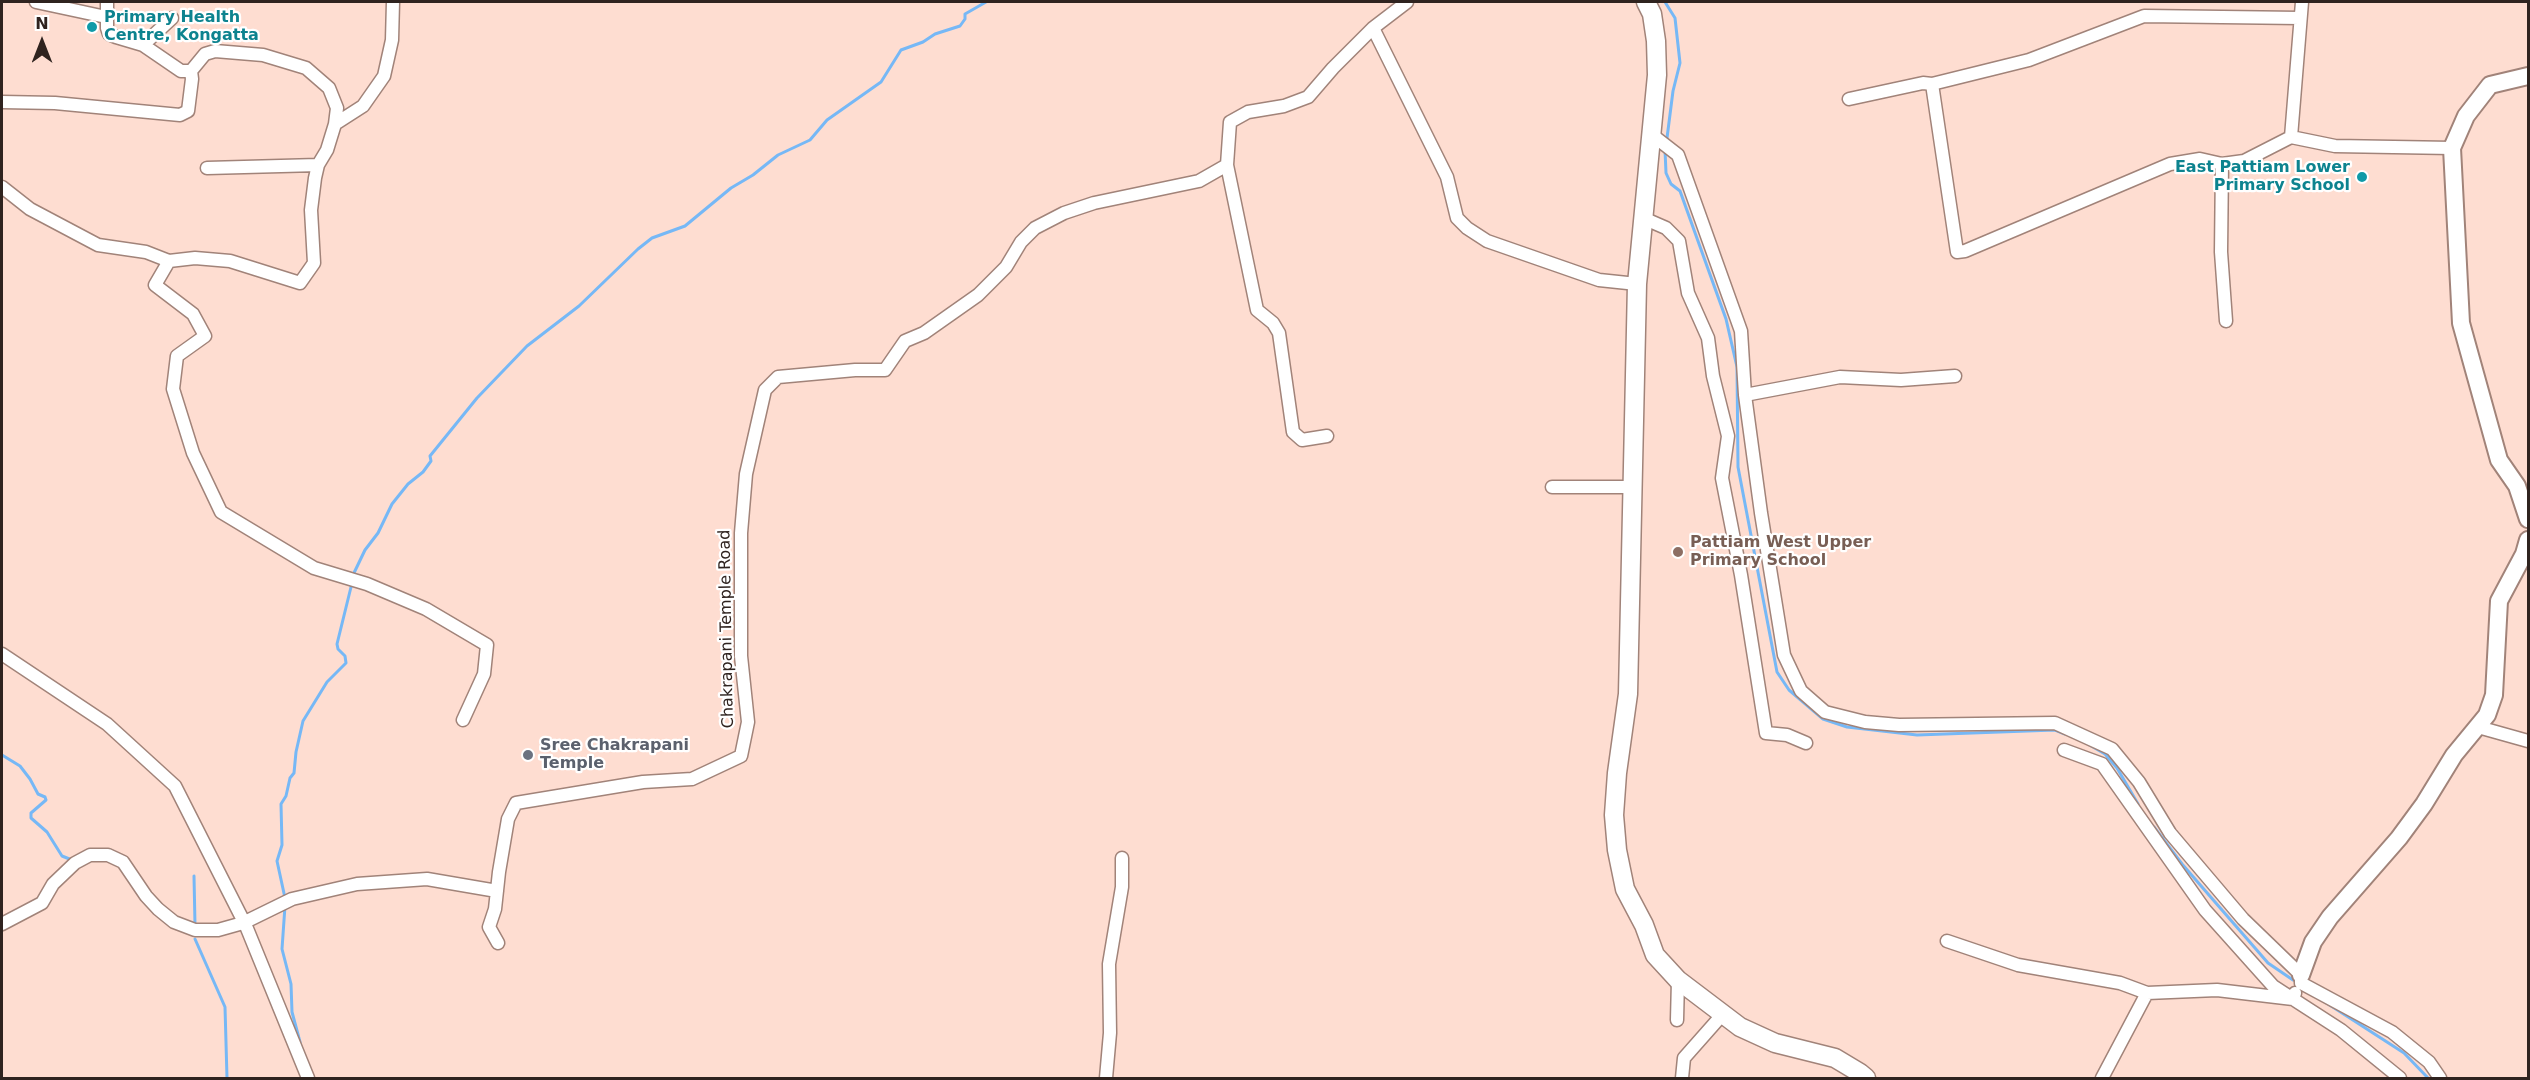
<!DOCTYPE html>
<style>
body{margin:0}
#map{position:relative;width:2530px;height:1080px;overflow:hidden;background:#feddd1;font-family:"DejaVu Sans",sans-serif}
canvas{display:block}
.frame{position:absolute;inset:0;border:3px solid #2f231f;pointer-events:none}
.north{position:absolute;left:12px;top:12px;width:60px;height:60px;-webkit-text-stroke:4px #fff;paint-order:stroke;rotate:0deg;font-size:16px;font-weight:700;line-height:24px;text-align:center;color:#2f231f}
.north::after{content:'';display:block;margin:auto;width:21px;height:27px;background:#2f231f;clip-path:polygon(50% 0,100% 100%,50% 72%,0 100%)}
</style>
<div id="map">
<canvas width="2530" height="1080"></canvas>
<div class="frame"></div>
<div class="north">N</div>
</div>
<script>
const g = document.querySelector('canvas').getContext('2d');
g.lineJoin = 'round';
const shape = rows => new Path2D(rows.map(r => 'M' + r).join(''));
function trace(path, color, width, dash) { g.strokeStyle = color; g.lineWidth = width; g.lineCap = dash ? 'butt' : 'round'; g.setLineDash(dash || []); g.stroke(path); }
function drawText(font, color, halo, rows, align = 'center') {
  g.font = font + ' "DejaVu Sans",sans-serif'; g.lineWidth = 4.5; g.setLineDash([]); g.textBaseline = 'middle'; g.strokeStyle = halo; g.fillStyle = color; for (const [text, x, y, turn = 0] of rows) {
    g.save(); g.translate(x, y); g.rotate((+turn || 0) * Math.PI / 180); g.textAlign = isNaN(turn) ? turn : align; if (halo) g.strokeText(text, 0, 0); g.fillText(text, 0, 0); g.restore();
  }
}
trace(shape([
 [1665,2,1675,18,1680,63,1673,91,1667,138],
 [1665,150,1666,173,1671,184,1680,191,1726,319,1737,367,1738,467,1777,672,1789,690,1823,719,1847,727,1917,735,2055,730,2065,734],
 [353,575,365,550,378,533,392,504,408,484,423,472,431,461,430,456,477,398,527,346,579,306,638,249,652,238,685,226,731,188,753,175,778,155,810,140,827,120,881,82,901,50,923,42,935,34,960,26,965,19,965,14,986,2],
 [2088,744,2105,754,2117,768,2138,804],
 [2,755,20,766,30,779,38,794,45,797,46,800,31,813,31,818,47,832,62,856,72,860],
 [2154,827,2182,864,2268,963,2293,980],
 [194,876,195,925],
 [285,898,277,861,282,845,281,804,286,796,290,778,294,773,296,752,303,721,327,682,346,663,345,656,338,649,337,644,352,583],
 [285,906,282,949,291,984,292,1012,300,1042],
 [195,939,225,1007,227,1078],
 [2325,1002,2404,1053,2428,1078]
]), '#76b8f6', 3);
const street = shape([
 [36,2,106,17],
 [107,2,107,28,109,34,116,37,143,45,172,18],
 [1373,28,1447,177,1457,218,1467,228,1487,241,1599,280,1637,284],
 [1932,84,1957,252,1965,251,2170,164,2200,159,2222,164,2244,161,2291,137,2335,146,2452,148],
 [1849,99,1923,83,1932,84,2029,60,2144,16,2300,18],
 [2,102,55,103,180,115,188,111,192,79,191,71],
 [335,124,363,106,384,76,392,40,393,2],
 [1651,134,1678,155,1741,331,1745,395,1761,513,1784,655,1801,691,1825,712,1865,722,1899,725,2055,723,2112,749,2139,782,2170,833,2243,919,2301,975,2301,983,2392,1032,2429,1062,2440,1078],
 [2291,137,2302,2],
 [2222,164,2221,252,2226,321],
 [1227,165,1257,310,1273,323,1279,333,1293,432,1302,440,1327,436],
 [207,168,318,165],
 [2,187,30,209,98,245,146,252,169,261,195,258,230,261,300,283,314,263,311,210,315,178,318,165,327,150,335,124,337,108,329,88,306,68,263,55,215,51,205,54,191,71,181,71,143,45],
 [1643,218,1666,228,1679,241,1688,293,1708,338,1713,376,1728,436,1722,478,1741,575,1766,733,1787,735,1806,743],
 [169,261,155,285,193,314,205,336,177,356,173,389,193,453,221,512,314,568,367,584,426,609,487,645,484,674,463,720],
 [1745,395,1840,377,1901,380,1955,376],
 [1552,487,1634,487],
 [2,654,107,724,175,786,246,926,308,1078],
 [2478,727,2528,741],
 [2064,750,2102,764,2205,910,2273,986,2293,999,2217,990,2147,993,2102,1078],
 [2,924,42,903,53,884,75,863,90,855,108,855,123,862,146,896,158,909,174,922,195,930,218,930,243,923,292,899,357,884,427,879,497,891],
 [1947,941,2018,965,2120,983,2147,993],
 [498,943,489,927,495,909,499,872,508,819,516,803,643,782,692,779,741,756,748,722,741,656,741,533,746,474,765,390,778,377,855,370,885,370,905,341,924,333,978,295,1006,267,1021,242,1035,228,1064,213,1094,203,1199,181,1227,165,1230,122,1248,112,1284,106,1308,97,1333,68,1373,28,1407,2],
 [2295,993,2293,999,2341,1030,2400,1078],
 [1677,1020,1678,980],
 [1106,1078,1110,1033,1109,964,1122,887,1122,858],
 [1682,1078,1684,1058,1722,1015]
]);
const secondary = shape([
 [2528,76,2490,85,2466,116,2452,148,2461,323,2499,460,2517,486,2528,519],
 [2301,975,2313,942,2330,917,2399,838,2424,804,2454,755,2487,715,2494,695,2499,601,2524,554,2528,540]
]);
const primary = shape([
 [1646,2,1652,14,1656,41,1657,75,1637,284,1628,694,1617,773,1614,815,1617,850,1625,889,1644,925,1655,955,1678,980,1740,1027,1775,1043,1835,1058,1860,1073,1866,1078]
]);
trace(street, '#a18379', 15);
trace(secondary, '#a18379', 20);
trace(primary, '#a18379', 21);
trace(street, '#fff', 12);
trace(secondary, '#fff', 16);
trace(primary, '#fff', 18);
for (const [x, y, r, color] of [
 [92,27,6,"#0f9aa8"],
 [2362,177,6,"#0f9aa8"],
 [1678,552,6,"#8d6e63"],
 [528,755,6,"#6b7280"]
]) { const dot = new Path2D(); dot.arc(x, y, r, 0, 2 * Math.PI); g.fillStyle = color; g.fill(dot); trace(dot, '#fff', 2); }
drawText('bold 16px', '#0d838f', '#fff', [
 ["Primary Health",104,18],
 ["Centre, Kongatta",104,36],
 ["East Pattiam Lower",2350,168,"right"],
 ["Primary School",2350,186,"right"]
], 'left');
drawText('bold 16px', '#785e54', '#fff', [
 ["Pattiam West Upper",1690,543],
 ["Primary School",1690,561]
], 'left');
drawText('16px', '#2f231f', '#fff', [
 ["Chakrapani Temple Road",727,629,-91]
]);
drawText('bold 16px', '#5b616d', '#fff', [
 ["Sree Chakrapani",540,746],
 ["Temple",540,764]
], 'left');
</script>
